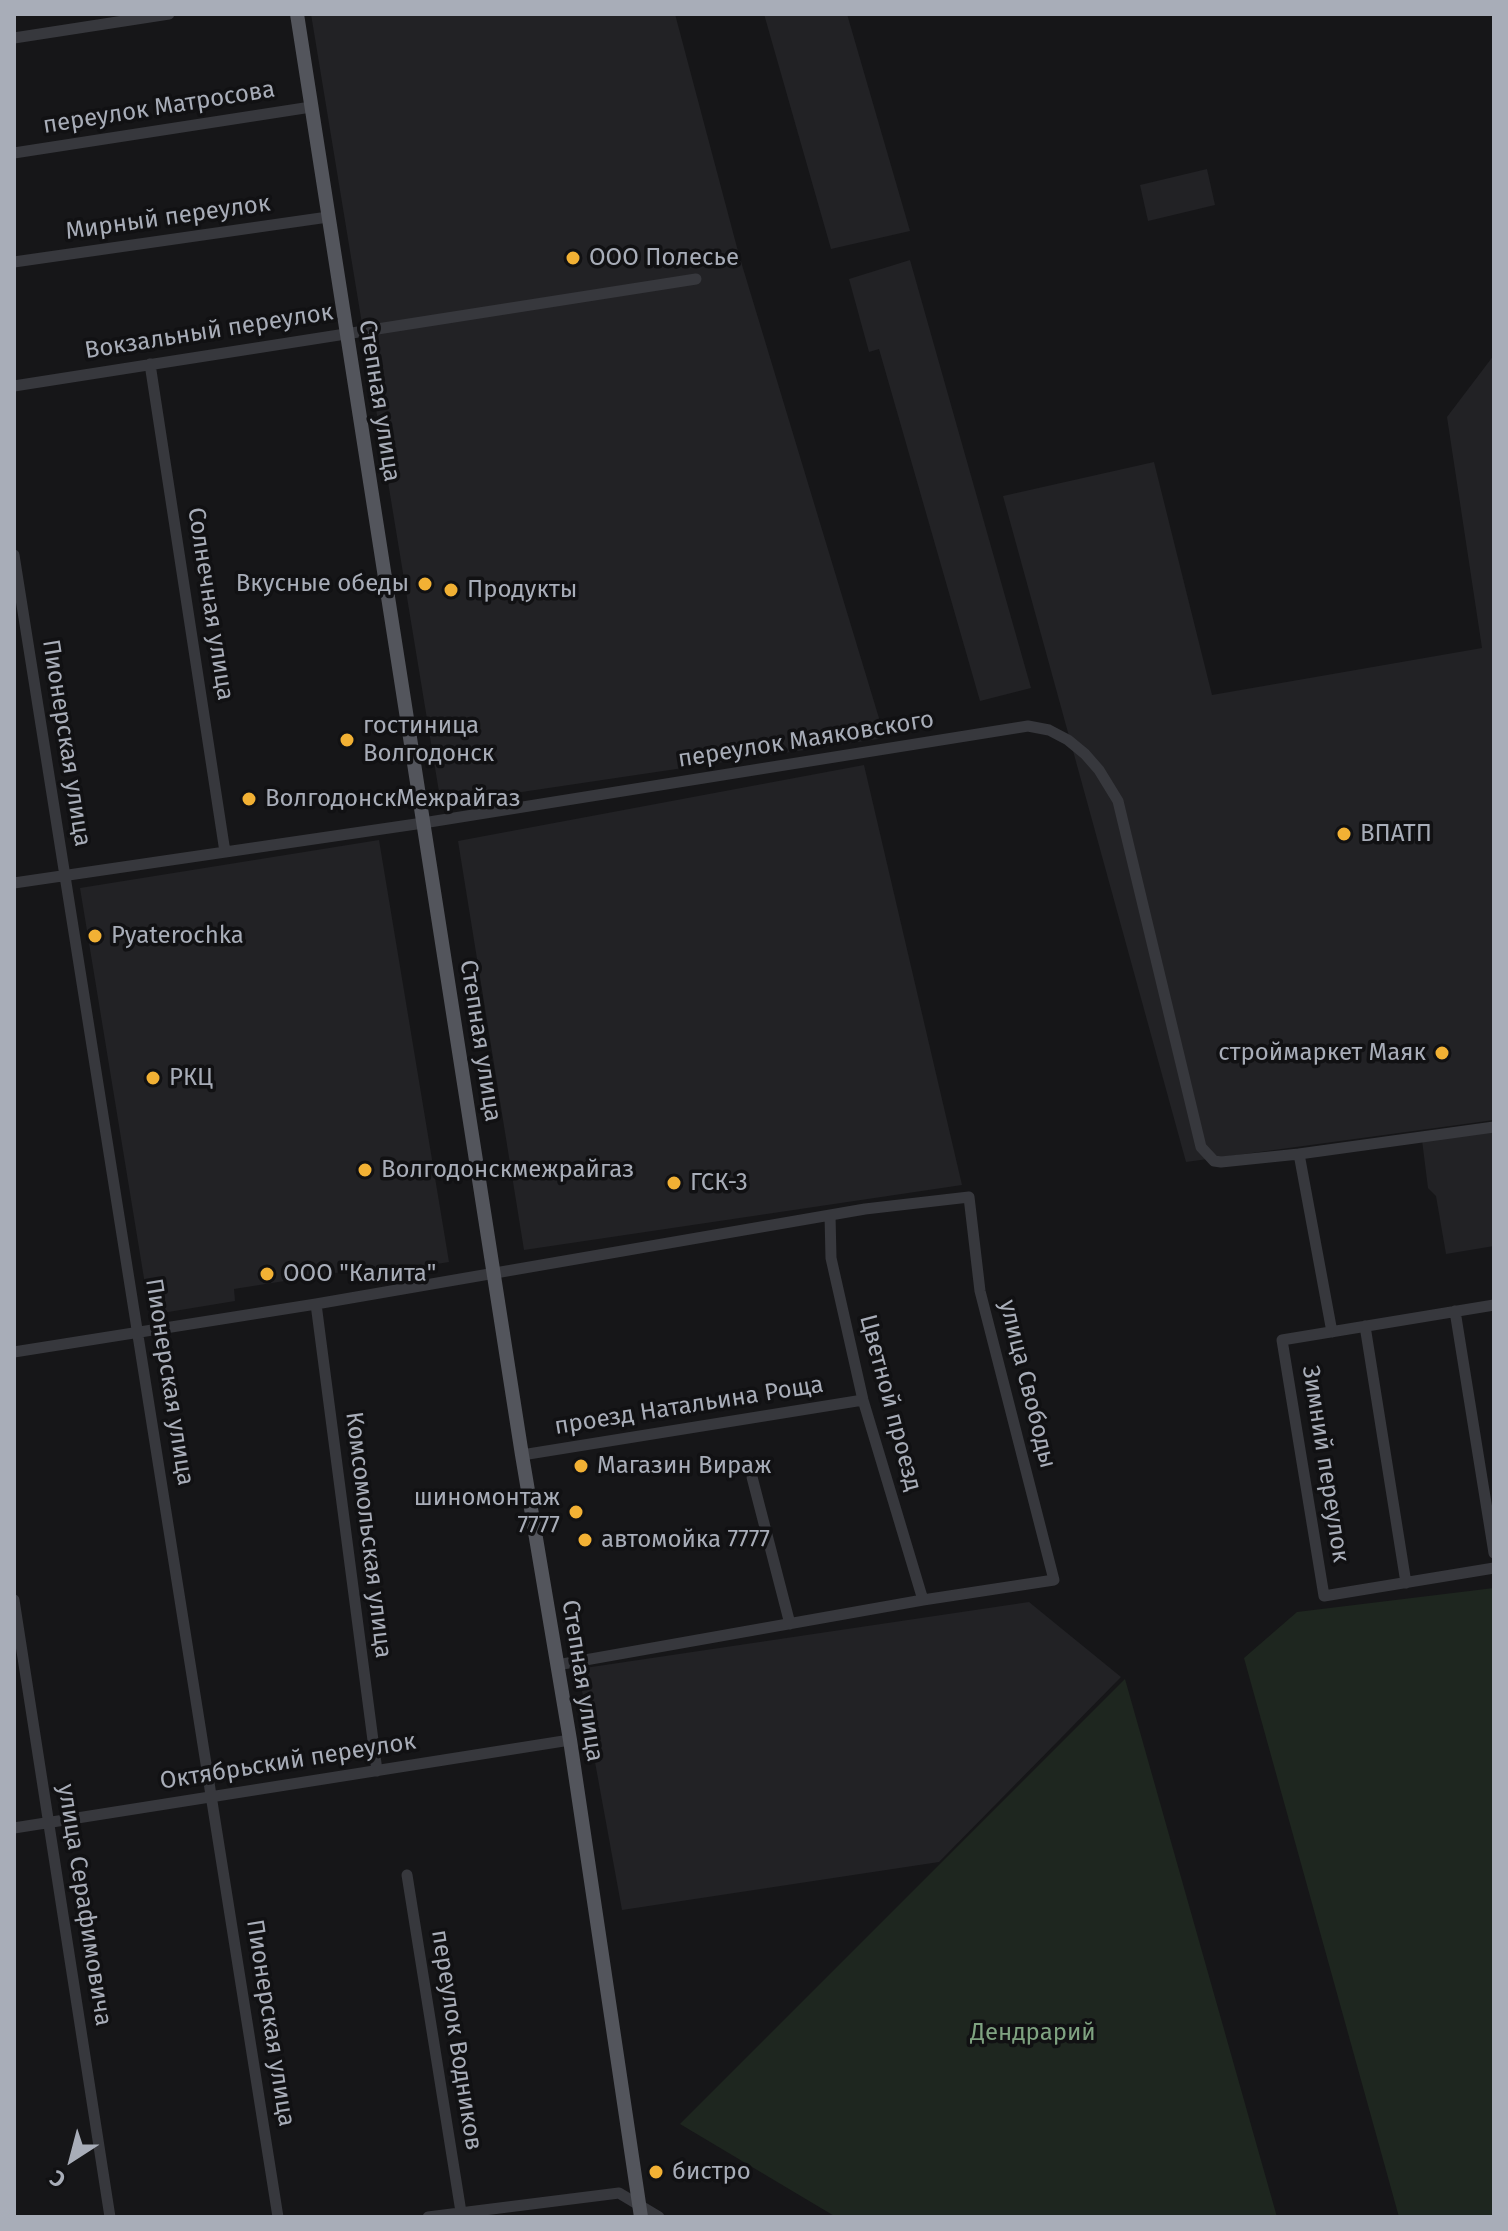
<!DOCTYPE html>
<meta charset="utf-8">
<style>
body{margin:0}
#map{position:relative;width:1508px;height:2231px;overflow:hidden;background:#161618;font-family:"Fira Sans",sans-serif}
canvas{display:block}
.frame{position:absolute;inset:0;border:16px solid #a8adb8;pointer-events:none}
.north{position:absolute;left:32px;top:2119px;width:80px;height:80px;-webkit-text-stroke:6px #111113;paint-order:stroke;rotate:216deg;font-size:22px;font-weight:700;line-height:32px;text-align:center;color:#a8adb8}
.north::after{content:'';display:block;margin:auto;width:28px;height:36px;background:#a8adb8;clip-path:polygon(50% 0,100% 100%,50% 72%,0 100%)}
</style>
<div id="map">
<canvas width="1508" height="2231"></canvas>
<div class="frame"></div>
<div class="north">С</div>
</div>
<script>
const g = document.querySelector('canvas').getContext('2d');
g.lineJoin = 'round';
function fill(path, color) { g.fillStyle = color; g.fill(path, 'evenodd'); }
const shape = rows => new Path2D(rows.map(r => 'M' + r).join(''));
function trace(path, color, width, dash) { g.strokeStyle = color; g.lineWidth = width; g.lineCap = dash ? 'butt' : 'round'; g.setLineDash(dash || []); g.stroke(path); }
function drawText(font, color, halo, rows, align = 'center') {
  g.font = font + ' "Fira Sans",sans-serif'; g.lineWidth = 7; g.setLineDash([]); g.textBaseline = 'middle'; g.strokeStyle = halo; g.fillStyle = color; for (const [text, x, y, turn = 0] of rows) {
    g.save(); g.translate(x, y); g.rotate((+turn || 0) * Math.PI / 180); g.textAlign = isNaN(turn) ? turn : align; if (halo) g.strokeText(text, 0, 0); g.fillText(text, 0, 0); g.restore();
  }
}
fill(shape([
 [311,14,675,14,739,255,885,738,441,804],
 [764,14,847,14,910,231,831,249],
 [1207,169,1215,205,1148,221,1140,185],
 [910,260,1031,688,980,701,879,349,869,352,849,279],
 [1494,355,1494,1120,1186,1162,1003,496,1154,462,1212,695,1482,648,1447,417],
 [864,765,962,1185,524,1250,458,841],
 [379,840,449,1262,356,1277,354,1270,234,1289,235,1301,150,1315,80,888],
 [1494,1130,1494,1246,1446,1254,1436,1196,1428,1188,1422,1140],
 [1029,1602,1121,1677,939,1862,622,1910,578,1669]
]), '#222225');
fill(shape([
 [1494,1588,1494,2217,1399,2217,1244,1658,1297,1612],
 [1125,1679,1277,2217,836,2217,680,2124]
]), '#1e261f');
trace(shape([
 [14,38,169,14],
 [14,153,311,107],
 [14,262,328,217],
 [150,364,225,852],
 [14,386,696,279],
 [14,555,278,2217],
 [14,883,423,823,1028,726,1049,730,1068,740,1085,754,1099,770,1118,801,1201,1147,1214,1161,1221,1162,1299,1154,1494,1127],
 [1299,1154,1332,1332],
 [830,1215,831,1258,863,1400,923,1600],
 [316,1304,377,1771],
 [1494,1305,1282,1340,1324,1596,1494,1568],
 [1455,1311,1494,1553],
 [1365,1326,1406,1583],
 [14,1352,316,1304,865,1209,969,1197,980,1291,1054,1580,923,1600,557,1665],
 [522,1455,863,1400],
 [752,1477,790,1624],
 [14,1600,110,2217],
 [14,1828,570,1740],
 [407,1875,461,2212],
 [428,2217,619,2193,659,2217]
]), '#37383d', 11);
trace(shape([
 [297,14,522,1455,570,1740,641,2217]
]), '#53555c', 14);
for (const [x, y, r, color] of [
 [573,258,8,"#f2b134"],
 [425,584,8,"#f2b134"],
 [451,590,8,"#f2b134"],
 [347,740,8,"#f2b134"],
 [249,799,8,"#f2b134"],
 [1344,834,8,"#f2b134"],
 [95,936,8,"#f2b134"],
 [1442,1053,8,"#f2b134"],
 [153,1078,8,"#f2b134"],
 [365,1170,8,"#f2b134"],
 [674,1183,8,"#f2b134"],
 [267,1274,8,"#f2b134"],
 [581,1466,8,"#f2b134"],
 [576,1512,8,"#f2b134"],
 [585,1540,8,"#f2b134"],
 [656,2172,8,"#f2b134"]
]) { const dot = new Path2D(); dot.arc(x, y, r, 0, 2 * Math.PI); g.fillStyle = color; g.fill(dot); trace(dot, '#111113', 3); }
drawText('24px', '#a8adb8', '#111113', [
 ["переулок Матросова",159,108,-9],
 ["Мирный переулок",168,218,-8],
 ["Вокзальный переулок",209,332,-9],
 ["Степная улица",379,401,81],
 ["Солнечная улица",210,604,81],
 ["переулок Маяковского",806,740,-9],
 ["Пионерская улица",66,743,81],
 ["Степная улица",480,1041,81],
 ["Пионерская улица",169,1382,81],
 ["улица Свободы",1027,1384,76],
 ["Цветной проезд",890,1403,75],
 ["проезд Натальина Роща",689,1406,-9],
 ["Зимний переулок",1325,1464,81],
 ["Комсомольская улица",368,1535,83],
 ["Степная улица",582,1681,81],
 ["Октябрьский переулок",288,1762,-9],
 ["улица Серафимовича",84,1905,81],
 ["Пионерская улица",270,2023,81],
 ["переулок Водников",456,2040,81]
]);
drawText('24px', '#a8adb8', '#111113', [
 ["ООО Полесье",589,258],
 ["Вкусные обеды",409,584,"right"],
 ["Продукты",467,590],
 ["гостиница",363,726],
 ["Волгодонск",363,754],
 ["ВолгодонскМежрайгаз",265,799],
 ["ВПАТП",1360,834],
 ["Pyaterochka",111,936],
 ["строймаркет Маяк",1426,1053,"right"],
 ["РКЦ",169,1078],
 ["Волгодонскмежрайгаз",381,1170],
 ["ГСК-3",690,1183],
 ["ООО \"Калита\"",283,1274],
 ["Магазин Вираж",597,1466],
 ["шиномонтаж",560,1498,"right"],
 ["7777",560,1526,"right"],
 ["автомойка 7777",601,1540],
 ["бистро",672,2172]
], 'left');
drawText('24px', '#7fa381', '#111113', [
 ["Дендрарий",1033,2033]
]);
</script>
